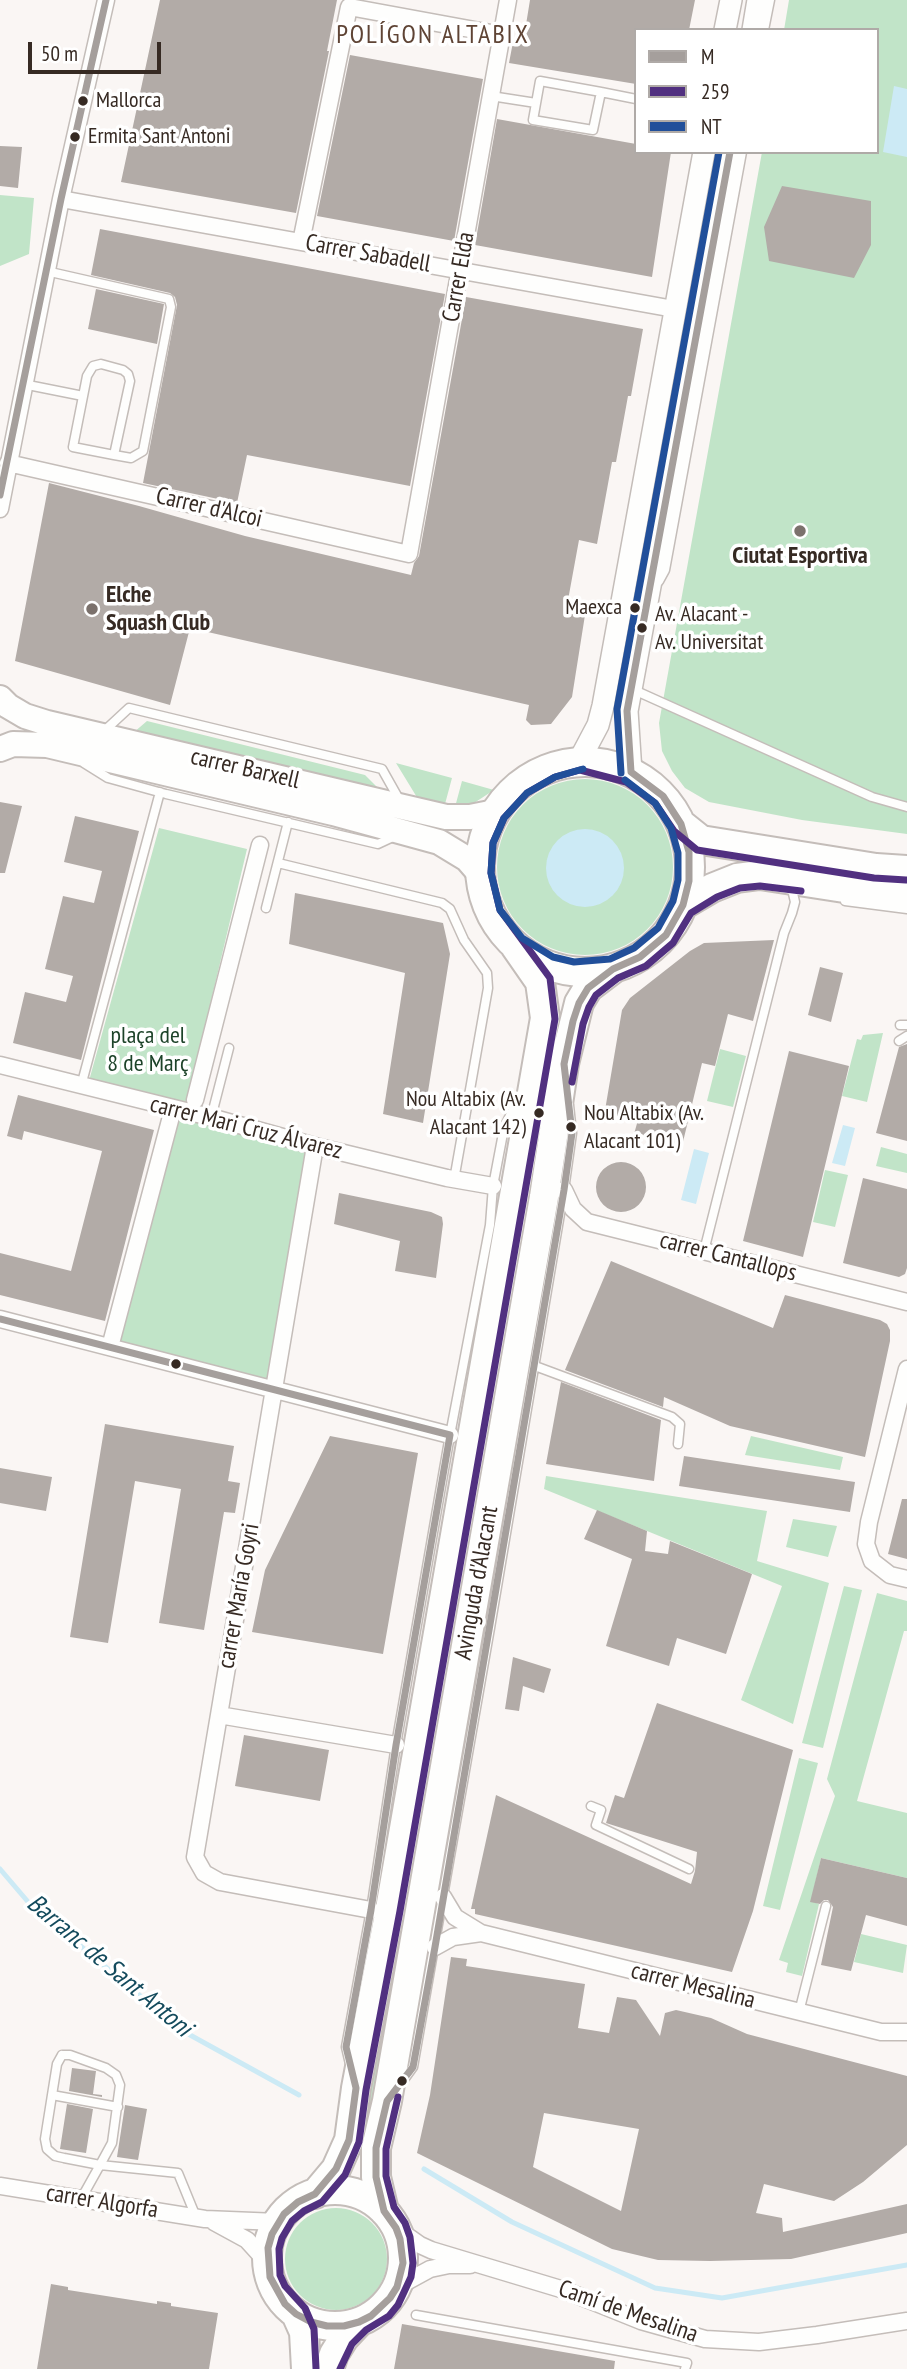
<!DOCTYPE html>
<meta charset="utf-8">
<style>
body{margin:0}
#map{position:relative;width:907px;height:2369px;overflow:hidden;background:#faf6f4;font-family:"PT Sans Narrow",sans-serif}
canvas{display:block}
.legend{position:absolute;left:634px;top:28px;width:245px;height:126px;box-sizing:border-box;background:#fff;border:2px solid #afaaa7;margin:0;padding:9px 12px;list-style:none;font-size:21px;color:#362a23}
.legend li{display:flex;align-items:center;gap:14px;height:35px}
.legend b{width:35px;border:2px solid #afaaa7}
.scale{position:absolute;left:28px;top:42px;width:133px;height:32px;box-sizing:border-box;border:4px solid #362a23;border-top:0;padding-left:9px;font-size:21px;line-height:24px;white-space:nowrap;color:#362a23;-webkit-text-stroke:5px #fff;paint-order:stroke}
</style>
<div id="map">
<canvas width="907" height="2369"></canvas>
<ul class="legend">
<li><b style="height:9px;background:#a59f9c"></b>M</li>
<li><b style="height:9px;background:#513080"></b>259</li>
<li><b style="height:9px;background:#214f9a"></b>NT</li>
</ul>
<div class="scale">50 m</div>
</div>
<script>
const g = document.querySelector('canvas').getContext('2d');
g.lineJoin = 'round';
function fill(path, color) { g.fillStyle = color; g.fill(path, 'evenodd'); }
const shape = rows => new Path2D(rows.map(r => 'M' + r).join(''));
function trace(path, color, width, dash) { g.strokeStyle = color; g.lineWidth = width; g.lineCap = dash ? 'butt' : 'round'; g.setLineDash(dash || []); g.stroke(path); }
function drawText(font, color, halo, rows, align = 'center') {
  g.font = font + ' "PT Sans Narrow",sans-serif'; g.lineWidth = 7; g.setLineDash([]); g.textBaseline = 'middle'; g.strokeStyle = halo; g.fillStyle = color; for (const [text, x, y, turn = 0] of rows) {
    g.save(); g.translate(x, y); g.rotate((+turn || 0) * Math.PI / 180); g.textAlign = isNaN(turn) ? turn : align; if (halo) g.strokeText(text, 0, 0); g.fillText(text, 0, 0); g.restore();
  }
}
fill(shape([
 [789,0,907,0,907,834,802,820,709,802,685,788,672,771,662,751,659,723,762,152,877,152,877,30,784,30],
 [0,195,34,198,29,254,0,266],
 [147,721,365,775,383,793,133,733],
 [396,763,452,778,445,804,418,799],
 '497 867a88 88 0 1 1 176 0a88 88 0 1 1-176 0Z',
 [462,781,494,790,474,803,455,807],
 [159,828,247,849,185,1111,315,1146,274,1389,110,1347,173,1109,87,1088],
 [552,1023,564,1025,372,2141,360,2139],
 [883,1033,867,1102,842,1096,857,1039,861,1040,863,1035],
 [720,1049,746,1056,733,1107,707,1101],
 [881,1147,907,1154,907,1173,876,1166],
 [825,1170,848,1175,835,1227,813,1222],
 [751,1436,843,1457,840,1470,745,1455],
 [546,1476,767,1511,757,1561,829,1583,793,1724,741,1700,782,1586,544,1489],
 [793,1519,837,1526,828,1557,786,1547],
 [844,1586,862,1590,823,1748,802,1743],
 [877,1593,907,1601,907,1631,904,1631,857,1801,907,1813,907,1878,821,1858,811,1901,819,1904,802,1976,786,1972,788,1963,779,1960,835,1796,827,1779],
 [799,1758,818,1763,780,1910,763,1906],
 [861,1934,907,1945,903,1973,854,1962],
 '285 2259a51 51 0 1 1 102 0a51 51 0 1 1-102 0Z'
]), '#c1e4c8');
fill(shape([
 [894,86,907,89,907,157,883,152],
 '546 868a39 39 0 1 1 78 0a39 39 0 1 1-78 0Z',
 [843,1125,855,1128,845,1166,832,1163],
 [694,1149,709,1153,696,1204,681,1200]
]), '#cceaf5');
trace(shape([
 [0,1869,29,1903,181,2030,299,2095],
 [424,2169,512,2222,655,2288,722,2298,907,2265]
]), '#cceaf5', 5);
fill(shape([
 [160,0,337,0,327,51,329,51,296,213,121,182],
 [530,0,695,0,689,30,636,30,636,84,509,63,513,42,523,43],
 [350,55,483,79,454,241,317,216],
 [497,119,636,144,636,152,671,152,652,277,475,245],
 [0,146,22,147,18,188,0,186],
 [782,186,871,201,871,245,854,278,769,261,764,227],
 [100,229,445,294,410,486,247,455,237,503,143,483,177,305,175,297,170,293,91,275],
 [96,289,164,304,157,344,88,329],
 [466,297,643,329,631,396,628,396,616,462,612,462,597,544,579,540,566,611,585,615,572,697,551,724,531,725,526,720,529,705,190,628,170,705,15,661,49,483,139,506,245,536,411,575,414,563,419,556],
 [0,802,22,806,5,873,0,873],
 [75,816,139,831,81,1060,13,1043,25,992,66,1002,73,976,45,969,63,896,94,903,102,871,64,862],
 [295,893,443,923,450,954,423,1123,383,1114,405,973,289,944],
 [774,940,753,1021,728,1014,715,1066,702,1063,682,1146,634,1134,638,1120,614,1116,603,1122,622,1010,630,998,690,951,704,943],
 [820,967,843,973,831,1022,808,1015],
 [907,1044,907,1141,876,1133,899,1047],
 [789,1051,849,1066,803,1257,743,1241],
 [18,1095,154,1130,105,1321,0,1295,0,1253,71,1271,102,1151,24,1131,22,1140,7,1136],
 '596 1187a25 25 0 1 1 50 0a25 25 0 1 1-50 0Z',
 [863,1178,907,1189,907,1268,905,1274,899,1277,843,1263],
 [339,1193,431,1212,442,1217,443,1224,436,1278,395,1271,400,1241,334,1224],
 [611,1261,773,1328,785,1295,880,1320,887,1324,890,1330,890,1341,865,1457,730,1426,664,1397,663,1407,565,1370],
 [561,1382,661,1420,654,1481,546,1464],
 [105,1424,234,1446,228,1481,240,1483,235,1513,224,1512,204,1630,159,1623,181,1489,135,1481,108,1643,70,1637],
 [330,1436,418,1453,383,1654,252,1632,265,1570],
 [684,1456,855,1482,850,1512,679,1486],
 [0,1468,52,1477,46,1511,0,1503],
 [902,1499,907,1499,907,1559,888,1554],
 [597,1510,647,1531,645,1551,668,1554,670,1541,752,1574,726,1654,677,1638,669,1666,606,1646,632,1559,584,1539],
 [513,1657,551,1669,544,1693,523,1686,519,1711,505,1709],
 [657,1703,793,1750,753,1911,732,1972,475,1914,475,1909,471,1909,496,1795,691,1884,695,1871,697,1852,606,1823,615,1795,624,1798],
 [244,1735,329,1750,320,1801,235,1786],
 [821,1858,907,1878,907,1926,866,1915,851,1971,821,1965,833,1907,828,1900,824,1900,820,1904,810,1902],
 [451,1957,467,1959,466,1966,585,1984,578,2028,609,2033,617,1997,636,2000,660,2036,665,2013,676,2010,711,2018,747,2034,907,2076,907,2145,863,2182,834,2201,764,2184,756,2213,782,2218,783,2232,907,2204,907,2233,791,2259,710,2261,658,2260,612,2249,417,2153,430,2095],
 [544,2113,639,2129,621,2211,533,2167],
 [72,2068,96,2071,93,2094,102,2095,102,2097,69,2091],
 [67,2104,93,2109,86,2153,60,2149],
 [125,2105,147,2109,138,2160,117,2157],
 [51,2284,68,2287,68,2290,157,2304,157,2301,171,2303,171,2306,218,2313,209,2369,37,2369],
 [402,2324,615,2361,614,2369,394,2369]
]), '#b2aba7');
const lane = shape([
 [764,30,770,0],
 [601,92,593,130,533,120,540,81,601,92,636,99],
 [491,96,536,103],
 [46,271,169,299,171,307,143,451,131,458,114,455,73,447,87,376,93,366,101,364,123,370,128,374,130,381,114,455],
 [23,384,83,396],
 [659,581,665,570,742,152],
 [634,690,872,797,907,807],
 [102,733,129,708,382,769,400,801],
 [84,763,108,778,166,794,378,844,393,837],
 [278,863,442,903,450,909,464,940,487,973,488,988,454,1180],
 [845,901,907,909],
 [266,908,288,822],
 [900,1025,907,1025],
 [899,1041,907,1036],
 [81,1086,160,792],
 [214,1118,212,1114,229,1048],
 [704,1251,784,933,792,913,795,902,791,885],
 [535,1366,672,1417,680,1424,678,1444],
 [591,1806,601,1810,596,1825,689,1869],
 [799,2012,826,1906],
 [62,2055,70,2055,106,2068,116,2075,120,2085,112,2143,100,2165,64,2158,55,2156,47,2149,45,2139,52,2095,57,2064,62,2055],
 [350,2064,346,2047,371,1910,396,1745,450,1435,490,1225,493,1186,504,1128,516,1103,524,1096],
 [400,2085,413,2067,490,1628,564,1190,572,1133,569,1105],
 [52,2095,118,2107],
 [81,2199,100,2165,178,2173,196,2217],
 [416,2315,687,2363,685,2369]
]);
const street = shape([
 [61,199,674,309],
 [301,242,349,7,502,35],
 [8,463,409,554,508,0],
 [0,509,61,199,106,0],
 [0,1065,214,1118,315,1146,447,1178,493,1186],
 [195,1100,260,845],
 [315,1146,195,1857,204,1873,220,1882,371,1910],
 [564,1190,573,1209,587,1222,907,1302],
 [0,1319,450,1435],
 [110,1347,173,1109],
 [907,1369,869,1522,866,1544,872,1561,890,1575,907,1579],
 [219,1715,396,1745],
 [443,1897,455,1917,481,1933,881,2032,907,2032],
 [435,1947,453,1937,481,1933],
 [0,2186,205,2219,278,2222],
 [214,2222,247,2240,267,2262],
 [396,2228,420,2245,431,2250,564,2290,641,2321,705,2339,759,2342,817,2335,907,2321],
 [397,2287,430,2269,449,2265,470,2265]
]);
const secondary = shape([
 [725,30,731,0],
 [753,30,758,0],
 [580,759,598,725,603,706,704,152],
 [631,772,627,711,730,152]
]);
const primary = shape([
 [0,698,8,706,25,716,47,723,403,807,446,817,470,817,495,812],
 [0,749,13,744,47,745,333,813,439,842,467,859,480,874]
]);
const highway = shape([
 '480 867a105 105 0 1 1 210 0a105 105 0 1 1-210 0Z',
 [681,824,701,840,876,868,907,870],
 [683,905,712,888,737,878,760,875,844,888,907,894],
 '267 2258a68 68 0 1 1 136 0a68 68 0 1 1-136 0Z',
 [315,2194,336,2169,349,2140,356,2088,390,1909,545,1018,540,982,515,946],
 [384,2211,376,2177,376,2148,387,2101,484,1542,544,1197,564,1064,579,1003,588,988,613,969],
 [296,2314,304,2332,306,2369],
 [329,2369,334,2354,344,2338,359,2322]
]);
trace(lane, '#c4bdb9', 11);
trace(street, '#c4bdb9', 19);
trace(secondary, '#c4bdb9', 24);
trace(primary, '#c4bdb9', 28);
trace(highway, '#c4bdb9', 32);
trace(lane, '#fefefd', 8);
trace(street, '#fefefd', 16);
trace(secondary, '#fefefd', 21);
trace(primary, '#fefefd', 24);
trace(highway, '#fefefd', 28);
trace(shape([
 [0,495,61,199,106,0],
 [0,1319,450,1435,396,1745,371,1910,346,2047,356,2088,349,2140,336,2169,315,2194,298,2202,284,2214,272,2234,268,2248,270,2277,285,2304,296,2314,311,2322,327,2326,344,2326,359,2322,371,2316,390,2298,397,2287,403,2263,400,2239,396,2228,384,2211,376,2177,376,2148,387,2101,413,2067,435,1947,564,1190,572,1133,564,1064,573,1021,579,1003,588,988,613,969,640,957,666,935,683,905,689,881,689,852,681,824,663,796,631,772,627,711,730,152]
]), '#a59f9c', 7);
trace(shape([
 [572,1082,583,1024,589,1007,596,995,618,978,646,966,673,943,691,913,717,897,740,888,760,886,801,891],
 [316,2368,314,2329,305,2308,285,2286,280,2275,279,2249,282,2238,292,2221,304,2211,322,2202,345,2175,359,2142,366,2090,400,1911,555,1019,550,978,500,910,491,873,493,843,504,818,527,793,555,777,580,770,626,782,655,803,674,831,697,850,874,878,906,880],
 [340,2369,352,2344,366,2330,389,2316,398,2305,411,2277,413,2263,410,2237,405,2223,394,2207,386,2176,386,2149,398,2097]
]), '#513080', 7);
trace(shape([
 [583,769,555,777,527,793,504,818,493,843,491,873,500,910,522,938,553,957,574,962,610,959,634,948,658,928,673,901,678,880,678,853,671,828,655,803,625,780],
 [621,773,617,709,719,152]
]), '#214f9a', 7);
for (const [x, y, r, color] of [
 [83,101,6,"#362a23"],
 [75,137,6,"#362a23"],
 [800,531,7,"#7b716c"],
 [635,608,6,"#362a23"],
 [92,609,7,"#7b716c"],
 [642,628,6,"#362a23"],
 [539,1113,6,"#362a23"],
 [571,1127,6,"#362a23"],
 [176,1364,6,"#362a23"],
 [402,2081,6,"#362a23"]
]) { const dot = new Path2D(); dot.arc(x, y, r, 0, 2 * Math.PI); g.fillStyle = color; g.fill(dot); trace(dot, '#fff', 2.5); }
drawText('22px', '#362a23', '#fff', [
 ["Mallorca",96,101],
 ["Ermita Sant Antoni",88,137],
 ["Maexca",622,608,"right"],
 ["Av. Alacant -",655,615],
 ["Av. Universitat",655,643],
 ["Nou Altabix (Av.",526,1100,"right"],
 ["Alacant 142)",526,1128,"right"],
 ["Nou Altabix (Av.",584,1114],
 ["Alacant 101)",584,1142]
], 'left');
drawText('24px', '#362a23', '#fff', [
 ["Carrer Sabadell",368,254,10],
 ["Carrer Elda",459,277,-80],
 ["Carrer d'Alcoi",209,508,13],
 ["carrer Barxell",245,769,13],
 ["carrer Mari Cruz Álvarez",246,1128,14],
 ["carrer Cantallops",728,1257,14],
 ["Avinguda d'Alacant",477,1583,-80],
 ["carrer María Goyri",239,1596,-80],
 ["carrer Mesalina",693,1986,14],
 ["carrer Algorfa",102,2202,9],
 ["Camí de Mesalina",628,2312,19]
]);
drawText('bold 24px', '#362a23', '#fff', [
 ["Ciutat Esportiva",800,556],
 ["Elche",106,595,"left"],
 ["Squash Club",106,623,"left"]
]);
drawText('24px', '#1d4329', '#fff', [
 ["plaça del",148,1036],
 ["8 de Març",148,1064]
]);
g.letterSpacing = '2px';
drawText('26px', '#5f4435', '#fff', [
 ["POLÍGON ALTABIX",433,36]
]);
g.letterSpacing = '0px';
drawText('italic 26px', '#144b5d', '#fff', [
 ["Barranc de Sant Antoni",109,1966,40]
]);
</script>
